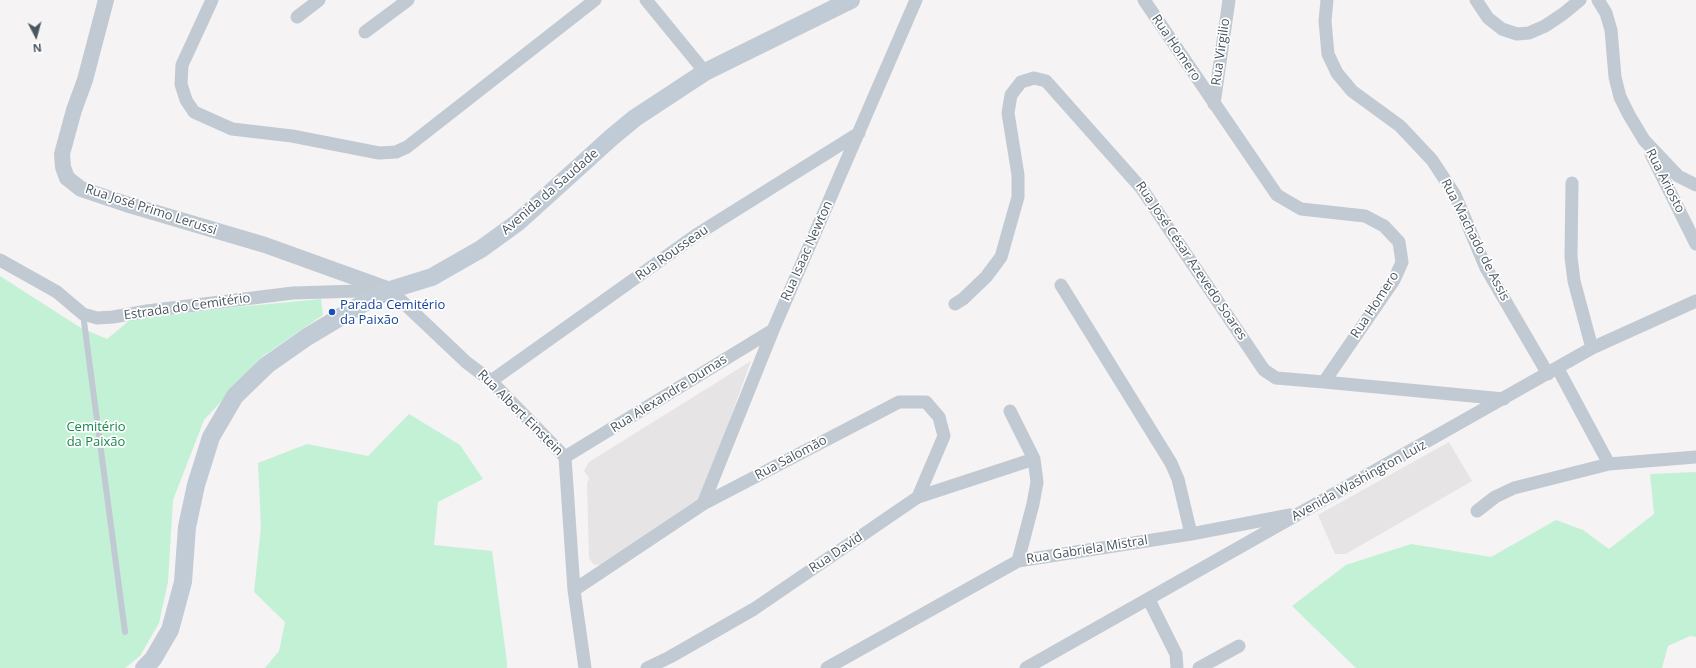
<!DOCTYPE html>
<meta charset="utf-8">
<style>
body{margin:0}
#map{position:relative;width:1696px;height:668px;overflow:hidden;background:#f5f3f3;font-family:"Open Sans",sans-serif}
canvas{display:block}
.north{position:absolute;left:16px;top:16px;width:40px;height:40px;-webkit-text-stroke:3px #fff;paint-order:stroke;rotate:174deg;font-size:11px;font-weight:700;line-height:16px;text-align:center;color:#4a5661}
.north::after{content:'';display:block;margin:auto;width:14px;height:18px;background:#4a5661;clip-path:polygon(50% 0,100% 100%,50% 72%,0 100%)}
</style>
<div id="map">
<canvas width="1696" height="668"></canvas>
<div class="north">N</div>
</div>
<script>
const g = document.querySelector('canvas').getContext('2d');
g.lineJoin = 'round';
function fill(path, color) { g.fillStyle = color; g.fill(path, 'evenodd'); }
const shape = rows => new Path2D(rows.map(r => 'M' + r).join(''));
function trace(path, color, width, dash) { g.strokeStyle = color; g.lineWidth = width; g.lineCap = dash ? 'butt' : 'round'; g.setLineDash(dash || []); g.stroke(path); }
function drawText(font, color, halo, rows, align = 'center') {
  g.font = font + ' "Open Sans",sans-serif'; g.lineWidth = 3.5; g.setLineDash([]); g.textBaseline = 'middle'; g.strokeStyle = halo; g.fillStyle = color; for (const [text, x, y, turn = 0] of rows) {
    g.save(); g.translate(x, y); g.rotate((+turn || 0) * Math.PI / 180); g.textAlign = isNaN(turn) ? turn : align; if (halo) g.strokeText(text, 0, 0); g.fillText(text, 0, 0); g.restore();
  }
}
fill(shape([
 [751,361,700,502,603,564,594,565,589,558,587,484,589,478,584,471,589,462],
 [1449,442,1472,481,1346,554,1335,554,1318,515]
]), '#e6e4e5');
fill(shape([
 [0,276,81,328,107,339,130,320,227,308,321,299,323,315,263,356,204,420,173,500,168,582,159,623,140,656,125,668,0,668],
 [409,414,460,445,483,479,438,502,434,545,492,551,507,662,507,668,265,668,279,651,285,622,254,592,261,527,258,463,307,444,368,456],
 [1696,472,1696,637,1690,636,1668,646,1662,668,1356,668,1292,606,1346,565,1411,544,1491,557,1556,520,1583,530,1609,549,1654,514,1650,474]
]), '#c3f1d5');
trace(shape([
 [83,314,125,632]
]), '#c1cad2', 6);
trace(shape([
 [212,0,182,65,181,84,186,100,194,112,232,129,292,136,379,153,396,152,407,147,595,0],
 [646,0,705,72],
 [1144,0,1277,195,1301,209,1365,216,1384,226,1399,242,1402,262,1394,280,1324,382,1504,399],
 [1327,0,1325,21,1328,54,1337,73,1352,91,1400,126,1432,160,1455,195,1486,268,1548,374],
 [1476,0,1488,18,1502,29,1517,34,1529,33,1545,26,1563,14,1580,0],
 [1598,0,1606,13,1611,30,1615,77,1620,97,1629,115,1644,140,1678,176,1696,185],
 [297,17,319,0],
 [365,32,408,0],
 [1214,104,1229,0],
 [1651,154,1696,244],
 [1572,183,1571,257,1574,281,1592,348],
 [0,260,57,292,83,314,97,318,113,317,147,311,293,293,390,290,466,362,491,381,565,457,574,590,585,668],
 [1061,285,1171,463,1178,479,1191,534],
 [955,304,963,299,986,277,1001,257,1018,197,1018,175,1008,113,1011,95,1021,82,1034,78,1046,81,1142,189,1264,370,1276,378,1324,382],
 [1558,369,1609,464],
 [491,381,696,235,859,133],
 [1010,411,1034,459,1037,482,1033,504,1018,561],
 [565,457,773,330],
 [703,504,773,330,916,0],
 [1477,511,1495,497,1514,488,1609,464,1696,457],
 [574,590,703,504,899,402,926,402,939,417,944,436,918,497],
 [1149,600,1176,654,1177,668],
 [647,668,670,657,754,609,918,497,1034,459],
 [827,668,1018,561,1191,534,1290,515],
 [1026,668,1592,348,1696,301],
 [1199,668,1239,646]
]), '#c1cad2', 13);
trace(shape([
 [106,0,85,80,74,110,62,154,63,167,67,178,81,189,126,204,265,245,390,290]
]), '#c1cad2', 16);
trace(shape([
 [144,668,153,659,170,630,183,582,187,527,196,485,211,437,235,396,267,365,307,337,362,304,390,290,432,277,481,249,517,223,612,137,635,118,705,72,851,0]
]), '#c1cbd6', 18);
for (const [x, y, r, color] of [
 [332,312,4,"#1a4fb4"]
]) { const dot = new Path2D(); dot.arc(x, y, r, 0, 2 * Math.PI); g.fillStyle = color; g.fill(dot); trace(dot, '#fff', 1.5); }
drawText('13px', '#4a5661', '#fff', [
 ["Rua Homero",1176,48,56],
 ["Rua Virgilio",1221,52,-82],
 ["Rua Ariosto",1665,181,63],
 ["Avenida da Saudade",550,192,-41],
 ["Rua José Primo Lerussi",151,210,18],
 ["Rua Machado de Assis",1475,240,63],
 ["Rua Isaac Newton",807,251,-66],
 ["Rua Rousseau",672,253,-35],
 ["Rua José César Azevedo Soares",1191,261,56],
 ["Rua Homero",1375,305,-57],
 ["Estrada do Cemitério",187,307,-8],
 ["Rua Alexandre Dumas",669,394,-32],
 ["Rua Albert Einstein",520,413,45],
 ["Rua Salomão",791,458,-28],
 ["Avenida Washington Luiz",1359,481,-29],
 ["Rua Gabriela Mistral",1087,550,-9],
 ["Rua David",836,553,-34]
]);
drawText('13px', '#164399', '#fff', [
 ["Parada Cemitério",340,305],
 ["da Paixão",340,320]
], 'left');
drawText('13px', '#17864f', '#fff', [
 ["Cemitério",96,427],
 ["da Paixão",96,442]
]);
</script>
